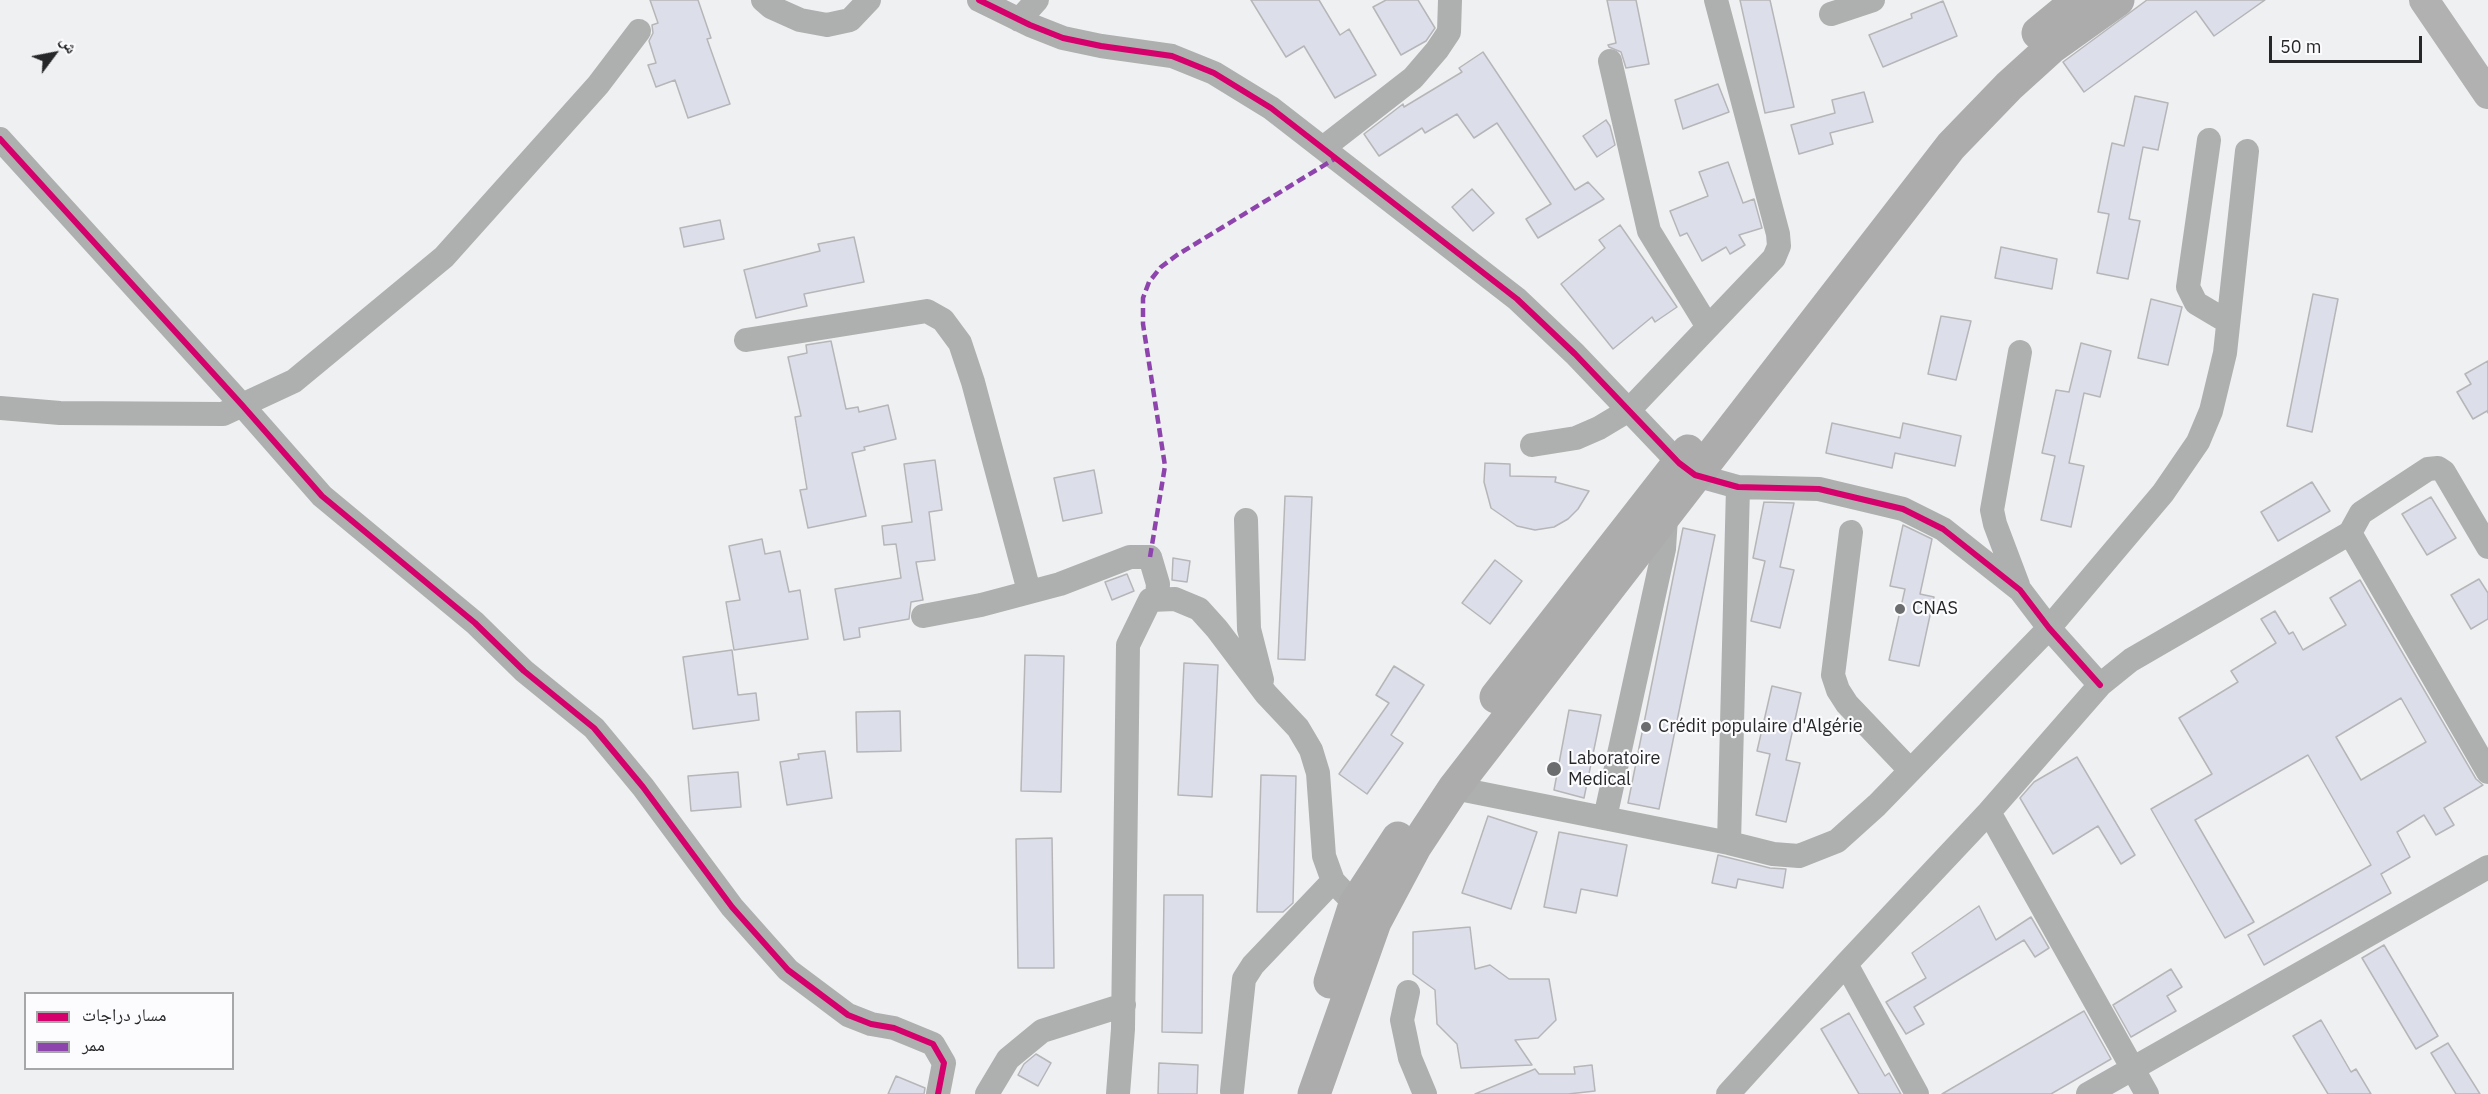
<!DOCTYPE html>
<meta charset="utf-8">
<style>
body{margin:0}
#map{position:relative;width:2488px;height:1094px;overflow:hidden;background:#eff0f1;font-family:"IBM Plex Sans","Noto Naskh Arabic",sans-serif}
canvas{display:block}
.legend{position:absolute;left:24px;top:992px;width:210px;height:78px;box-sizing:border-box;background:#fcfcfe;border:2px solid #a6a7a8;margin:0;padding:8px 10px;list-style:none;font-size:18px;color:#262728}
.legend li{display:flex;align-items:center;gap:12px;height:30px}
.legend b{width:30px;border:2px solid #a6a7a8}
.north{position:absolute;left:24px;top:24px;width:60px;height:60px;-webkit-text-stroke:4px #fcfcfe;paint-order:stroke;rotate:58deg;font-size:16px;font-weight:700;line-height:24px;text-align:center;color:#262728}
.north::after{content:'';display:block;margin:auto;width:21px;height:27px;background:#262728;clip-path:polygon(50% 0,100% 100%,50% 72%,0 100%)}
.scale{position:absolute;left:2269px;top:36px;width:153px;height:27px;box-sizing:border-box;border:3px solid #262728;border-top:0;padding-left:8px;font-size:18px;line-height:21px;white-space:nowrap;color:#262728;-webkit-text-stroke:4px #fcfcfe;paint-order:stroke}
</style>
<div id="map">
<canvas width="2488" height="1094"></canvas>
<ul class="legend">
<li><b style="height:8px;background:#d6006c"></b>مسار دراجات</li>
<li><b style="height:8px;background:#8e44ad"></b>ممر</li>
</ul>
<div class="north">ش</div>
<div class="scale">50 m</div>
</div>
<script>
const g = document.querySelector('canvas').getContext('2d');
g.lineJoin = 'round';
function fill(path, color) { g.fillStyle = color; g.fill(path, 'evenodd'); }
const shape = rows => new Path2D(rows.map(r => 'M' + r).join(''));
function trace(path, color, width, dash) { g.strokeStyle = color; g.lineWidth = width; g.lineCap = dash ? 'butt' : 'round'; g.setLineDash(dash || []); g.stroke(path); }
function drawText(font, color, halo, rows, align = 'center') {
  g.font = font + ' "IBM Plex Sans",sans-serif'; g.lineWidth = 4.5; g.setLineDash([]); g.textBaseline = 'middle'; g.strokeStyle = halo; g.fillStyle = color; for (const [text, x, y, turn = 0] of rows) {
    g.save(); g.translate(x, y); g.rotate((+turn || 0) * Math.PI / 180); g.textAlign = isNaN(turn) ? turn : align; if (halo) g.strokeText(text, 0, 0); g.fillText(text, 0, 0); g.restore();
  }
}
const building = shape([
 [650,0,698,0,711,38,707,39,730,104,688,118,675,80,656,87,648,65,656,63,649,41,653,33,652,25,658,23,650,0],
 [1251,0,1319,0,1340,35,1349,29,1376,75,1335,98,1304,46,1286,57,1251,0],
 [1386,0,1418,0,1435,28,1426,41,1401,55,1373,7,1386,0],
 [1607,0,1636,0,1649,64,1626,68,1621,52,1609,47,1608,45,1616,43,1607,0],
 [1740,0,1770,0,1794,107,1765,113,1740,0],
 [2147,0,2265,0,2214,36,2196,11,2084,92,2063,62,2147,0],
 [1943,1,1957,36,1883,67,1869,35,1912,18,1911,14,1943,1],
 [1483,52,1575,190,1588,182,1604,199,1538,238,1526,219,1551,204,1497,123,1474,138,1457,114,1425,133,1422,128,1379,156,1364,134,1403,104,1404,107,1462,72,1459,68,1483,52],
 [1718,84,1729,112,1683,129,1675,100,1718,84],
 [1864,92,1873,122,1830,133,1833,144,1799,154,1791,125,1835,113,1832,100,1864,92],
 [2135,96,2168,103,2158,150,2143,147,2129,219,2140,221,2128,279,2097,273,2109,214,2098,212,2112,143,2124,146,2135,96],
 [1606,120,1610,126,1615,145,1597,157,1583,136,1606,120],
 [1728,162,1743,203,1754,199,1762,228,1739,235,1745,245,1730,254,1726,247,1702,261,1687,233,1680,236,1670,211,1708,196,1699,172,1728,162],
 [1472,189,1494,213,1473,231,1452,207,1472,189],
 [720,220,724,239,684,247,680,228,720,220],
 [1620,225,1677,307,1655,322,1652,317,1613,349,1561,284,1605,248,1599,240,1620,225],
 [854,237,864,282,804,294,807,306,756,318,744,270,820,251,818,244,854,237],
 [2001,247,2057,259,2052,289,1995,278,2001,247],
 [2313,294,2338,299,2312,432,2287,426,2313,294],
 [2151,299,2182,307,2168,365,2138,358,2151,299],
 [1941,316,1971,321,1956,380,1928,374,1941,316],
 [831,341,846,409,858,407,859,412,888,405,896,439,864,447,865,450,852,453,866,516,808,528,800,490,807,489,795,417,801,416,788,357,807,353,806,345,831,341],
 [2081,343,2111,351,2100,397,2084,393,2069,463,2084,466,2071,527,2041,520,2055,456,2042,453,2056,390,2069,392,2081,343],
 [2488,361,2488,413,2487,411,2473,419,2457,392,2471,384,2465,374,2488,361],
 [1832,423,1900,438,1903,423,1961,436,1955,466,1895,453,1892,468,1826,453,1832,423],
 [935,460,942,510,929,512,935,560,916,562,923,600,911,602,909,619,859,628,860,637,844,640,835,589,901,578,896,544,884,545,882,526,912,522,904,464,935,460],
 [1485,463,1510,464,1510,476,1556,477,1555,482,1589,491,1578,509,1568,519,1554,527,1535,530,1517,526,1491,508,1484,482,1485,463],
 [1094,470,1102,513,1063,521,1054,478,1094,470],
 [2312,482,2330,511,2278,541,2261,512,2312,482],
 [1285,496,1312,497,1305,660,1278,659,1285,496],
 [2431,497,2456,538,2427,555,2402,514,2431,497],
 [1764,502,1794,503,1780,567,1794,570,1780,628,1751,621,1765,561,1753,558,1764,502],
 [1903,525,1932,539,1920,594,1934,597,1919,666,1889,660,1905,589,1890,586,1903,525],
 [1683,528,1715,535,1659,809,1628,803,1683,528],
 [762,539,765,554,780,551,789,592,800,590,808,639,734,650,726,602,740,600,729,546,762,539],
 [1173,558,1190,561,1187,582,1172,580,1173,558],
 [1495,560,1522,581,1490,624,1462,603,1495,560],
 [1127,574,1134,591,1112,600,1105,582,1127,574],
 [2479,579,2488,593,2488,619,2471,629,2451,595,2479,579],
 [2360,580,2476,779,2483,785,2444,808,2454,825,2436,835,2424,815,2397,832,2410,857,2381,874,2391,893,2264,965,2248,935,2371,865,2308,755,2195,820,2254,922,2225,938,2151,809,2212,774,2179,718,2238,682,2231,671,2276,643,2261,619,2275,611,2289,634,2293,632,2303,650,2346,625,2330,598,2360,580],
 [2401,698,2426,742,2361,780,2336,737,2401,698],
 [732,650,738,695,756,693,759,720,693,729,683,657,732,650],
 [1025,655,1064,656,1061,792,1021,791,1025,655],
 [1184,663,1218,665,1212,797,1178,795,1184,663],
 [1394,666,1424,685,1391,735,1403,743,1367,794,1339,774,1389,703,1376,695,1394,666],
 [1772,686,1801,693,1786,760,1800,763,1786,822,1756,815,1770,754,1757,751,1772,686],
 [1569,710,1601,715,1584,798,1554,790,1569,710],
 [900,711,901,751,857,752,856,712,900,711],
 [825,751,832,798,787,805,780,762,799,759,798,754,825,751],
 [2077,757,2135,855,2121,864,2098,826,2053,854,2020,798,2034,782,2077,757],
 [738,772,741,807,691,811,688,776,738,772],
 [1261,775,1296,776,1293,903,1283,912,1257,912,1261,775],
 [1488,816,1537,832,1511,909,1462,893,1488,816],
 [1559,832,1627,845,1617,896,1581,889,1576,913,1544,907,1559,832],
 [1052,838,1054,968,1018,968,1016,839,1052,838],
 [1718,855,1770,868,1786,869,1783,888,1738,879,1736,888,1712,883,1718,855],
 [1164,895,1203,895,1202,1033,1162,1032,1164,895],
 [1979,906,1996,940,2031,917,2049,948,2035,957,2024,940,1914,1007,1924,1024,1906,1034,1886,1002,1926,978,1912,953,1979,906],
 [1470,927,1475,969,1490,965,1509,979,1549,979,1556,1020,1538,1038,1515,1040,1532,1065,1461,1068,1457,1044,1437,1024,1435,990,1413,974,1413,932,1470,927],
 [2384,945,2438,1036,2416,1049,2362,958,2384,945],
 [2171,969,2182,987,2167,996,2176,1011,2131,1037,2113,1005,2171,969],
 [2084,1011,2111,1059,2051,1094,1942,1094,2084,1011],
 [1849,1013,1885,1076,1889,1073,1901,1094,1859,1094,1821,1029,1849,1013],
 [2321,1020,2351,1072,2356,1069,2371,1094,2328,1094,2293,1036,2321,1020],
 [2448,1043,2480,1094,2456,1094,2431,1053,2448,1043],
 [1036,1054,1051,1063,1038,1086,1018,1075,1024,1064,1036,1054],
 [1159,1063,1198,1065,1197,1094,1158,1094,1159,1063],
 [1592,1065,1595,1091,1568,1094,1475,1094,1535,1069,1539,1074,1575,1074,1574,1067,1592,1065],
 [896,1076,925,1088,924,1094,888,1094,896,1076]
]);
fill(building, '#dcdeea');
trace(building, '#b6b6b8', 1.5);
trace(shape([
 [763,0,771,7,800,20,827,25,850,20,869,0],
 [979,0,1030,25,1063,38,1101,46,1172,56,1214,73,1271,108,1517,299,1575,354,1679,463,1695,475,1738,487,1819,489,1903,509,1943,529,2020,590,2049,628,2100,685],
 [1831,14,1873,0],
 [1019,20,1037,0],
 [1610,61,1649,231,1708,327],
 [0,139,242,405,322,496,475,623,524,671,594,728,643,787,732,907,788,970,848,1015,871,1024,894,1028,933,1044,944,1063,938,1094],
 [2209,140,2188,287,2196,303,2228,322],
 [1323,148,1413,78,1437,50,1449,32,1450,0],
 [746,340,927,311,943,320,960,343,973,382,1029,591],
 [0,408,60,413,223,414,294,381,444,257,598,85,639,31],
 [1532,445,1576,438,1599,428,1629,410,1774,258,1779,246,1778,234,1716,0],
 [1246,520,1249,629,1262,680],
 [1851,532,1833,675,1838,690,1847,704,1910,770],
 [2350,533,2361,513,2428,469,2438,468,2444,472,2488,547],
 [2018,585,1995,524,1992,510,2020,352],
 [923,616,981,605,1060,584,1130,557,1150,557,1158,584,1157,597,1150,600],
 [1454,788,1729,843,1773,854,1799,856,1837,841,1877,805,2049,628,2163,493,2198,442,2211,411,2225,353,2247,151],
 [1989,812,2147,1094],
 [1605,818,1664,549,1666,517],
 [1729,843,1738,487],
 [1846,964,1917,1094],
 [1408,992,1402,1020,1410,1058,1425,1094],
 [1232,1091,1244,979,1253,965,1333,881],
 [987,1094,1008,1059,1042,1031,1124,1005],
 [1118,1094,1123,1029,1128,645,1150,600,1175,599,1199,609,1217,629,1266,694,1298,728,1311,750,1318,773,1324,856,1333,881,1355,904],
 [1728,1094,1846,964,1989,812,2100,685,2131,660,2350,533,2488,772],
 [2088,1094,2488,867]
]), '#aeafaf', 24);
trace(shape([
 [2424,0,2488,94]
]), '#b1b1b1', 30);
trace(shape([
 [2038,33,2078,0],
 [1496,697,1688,451],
 [1330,982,1355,904,1398,838],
 [1314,1094,1375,922,1415,847,1454,788,1951,146,2009,86,2052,47,2118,0]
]), '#acacad', 33);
trace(shape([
 [1150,557,1165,466,1143,324,1143,298,1149,282,1161,267,1177,255,1336,158]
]), '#8e44ad', 4.5, [9, 4.5]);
trace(shape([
 [979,0,1030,25,1063,38,1101,46,1172,56,1214,73,1271,108,1517,299,1575,354,1679,463,1695,475,1738,487,1819,489,1903,509,1943,529,2020,590,2049,628,2100,685],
 [0,139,242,405,322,496,475,623,524,671,594,728,643,787,732,907,788,970,848,1015,871,1024,894,1028,933,1044,944,1063,938,1094]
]), '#d6006c', 6);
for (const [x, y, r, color] of [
 [1900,609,6,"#6c6d6e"],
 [1646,727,6,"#6c6d6e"],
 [1554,769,8,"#6c6d6e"]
]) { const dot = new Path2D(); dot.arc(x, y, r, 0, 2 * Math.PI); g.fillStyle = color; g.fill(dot); trace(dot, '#fcfcfe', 2); }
drawText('18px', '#262728', '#fcfcfe', [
 ["CNAS",1912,609],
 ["Crédit populaire d'Algérie",1658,727],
 ["Laboratoire",1568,759],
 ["Medical",1568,780]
], 'left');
</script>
